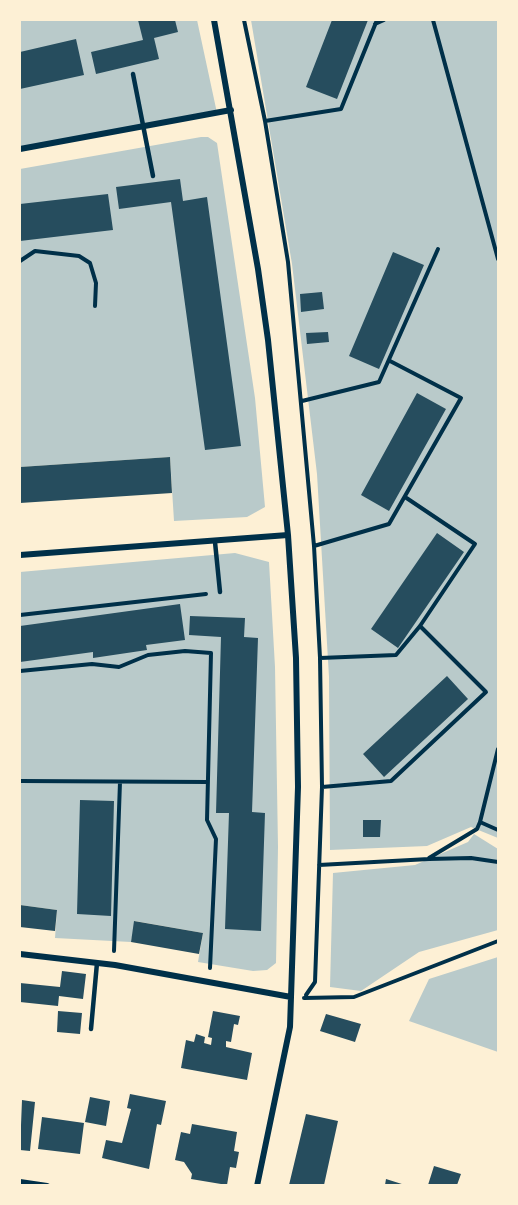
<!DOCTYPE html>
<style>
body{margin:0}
#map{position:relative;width:518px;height:1205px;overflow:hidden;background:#fdf0d5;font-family:"PT Sans",sans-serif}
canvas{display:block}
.frame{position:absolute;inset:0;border:21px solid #fdf0d5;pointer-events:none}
</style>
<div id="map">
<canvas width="518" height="1205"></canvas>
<div class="frame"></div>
</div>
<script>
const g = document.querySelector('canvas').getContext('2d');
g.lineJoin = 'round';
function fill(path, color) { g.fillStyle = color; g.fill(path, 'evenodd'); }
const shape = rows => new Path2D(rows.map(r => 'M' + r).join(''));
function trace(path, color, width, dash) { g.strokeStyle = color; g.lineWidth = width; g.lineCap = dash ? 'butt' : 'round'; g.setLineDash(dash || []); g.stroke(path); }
fill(shape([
 [20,20,197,20,217,113,20,149],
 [251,20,498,20,498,838,471,827,427,846,330,850,329,677,317,474,292,264],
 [201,137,208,137,217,143,255,398,265,507,247,517,174,521,170,457,20,467,20,169],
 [235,553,269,562,275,667,278,847,276,963,267,970,253,971,198,962,203,933,135,921,131,942,55,938,57,910,20,905,20,572],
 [474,834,498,849,498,930,419,952,361,991,330,987,333,873,415,865,468,842],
 [498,957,498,1052,409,1021,429,979]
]), '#b9caca');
fill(shape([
 [138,20,175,20,178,32,154,38,159,59,96,74,91,52,143,40],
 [332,20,368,20,337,99,306,87],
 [76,39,84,75,20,89,20,52],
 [180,179,183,201,207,197,241,446,205,450,171,202,119,209,116,187],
 [108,194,113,230,20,241,20,204],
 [393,252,424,265,379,369,349,356],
 [322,292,324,309,301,312,300,294],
 [328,332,329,342,307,344,306,333],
 [417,393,446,409,389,511,361,495],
 [170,457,172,493,20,503,20,467],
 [437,533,464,552,398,648,371,629],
 [180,604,185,640,146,645,147,650,93,658,93,652,20,662,20,626],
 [190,616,245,618,244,637,258,638,252,812,265,813,261,931,225,929,229,813,216,813,221,637,189,635],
 [447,676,468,699,384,777,363,754],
 [80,800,114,801,111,916,77,914],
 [363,820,381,820,380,837,363,837],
 [20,905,57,910,55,931,20,927],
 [134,921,203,933,199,954,131,942],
 [62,971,86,974,83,999,59,996,58,1006,20,1002,20,983,60,987],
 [58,1011,82,1013,80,1034,57,1032],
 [213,1011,240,1016,238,1025,234,1024,231,1042,226,1041,226,1047,252,1053,247,1080,181,1068,186,1040,194,1042,196,1034,205,1037,204,1043,211,1045,212,1038,208,1037],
 [326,1014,361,1024,355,1042,320,1031],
 [130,1094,166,1101,161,1125,157,1124,149,1169,102,1158,106,1140,122,1143,131,1109,127,1108],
 [90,1097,110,1101,106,1126,85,1122],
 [22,1100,35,1102,30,1151,20,1150],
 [306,1114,338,1121,324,1185,289,1185],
 [42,1117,84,1123,80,1154,38,1149],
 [192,1124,237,1132,234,1151,239,1152,236,1168,230,1167,227,1185,191,1179,192,1174,184,1162,175,1160,181,1132,190,1134],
 [434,1166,461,1174,457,1185,428,1185],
 [386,1179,405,1185,385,1185]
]), '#264d5e');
trace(shape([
 [244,20,265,121,288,262,314,546,320,658,322,787,315,982,306,995],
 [433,20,498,259],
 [375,24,384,20],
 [265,121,341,109,377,20],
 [20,261,35,251,79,256,90,263,96,283,95,306],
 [302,401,379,382,438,249],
 [314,546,389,524,461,398,390,361],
 [20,615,206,594],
 [320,658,396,655,420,626,475,544,405,497],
 [20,671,92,664,119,667,148,655,185,651,211,653,207,820,216,839,210,968],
 [20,781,208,782],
 [322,787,391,781,486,692,420,626],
 [480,822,498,749],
 [429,858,477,829,480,822,498,830],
 [319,865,429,859,471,858,498,862],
 [114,951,120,782],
 [304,998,354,997,498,941]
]), '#003049', 4);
trace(shape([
 [133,74,153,176],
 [215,542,220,592],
 [91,1029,97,963]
]), '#003049', 4.5);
trace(shape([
 [214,20,258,269,268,340,288,535,296,658,298,787,290,1027,257,1186],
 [20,149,231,110],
 [20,555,288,535],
 [20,954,115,965,291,997],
 [20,1182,47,1186]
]), '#003049', 6);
</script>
